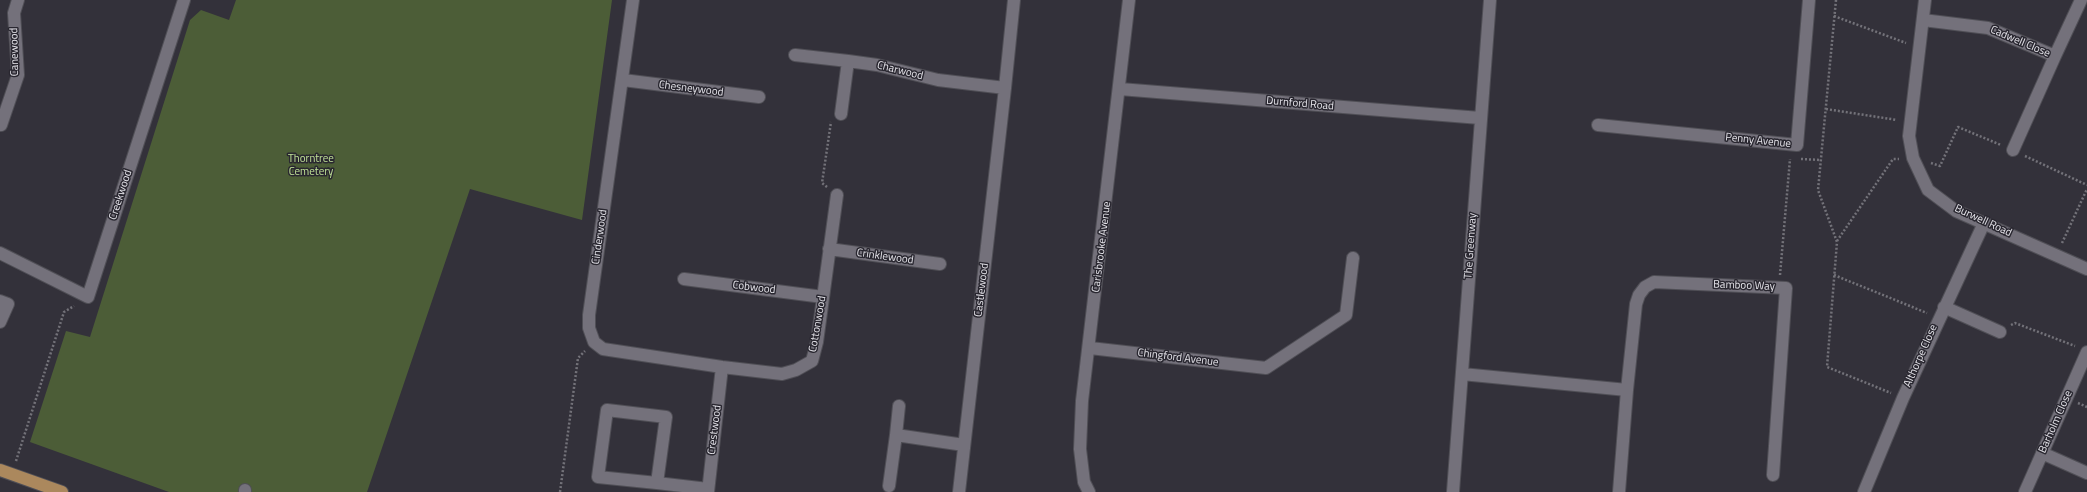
<!DOCTYPE html>
<style>
body{margin:0}
canvas{display:block;background:#33313a}
</style>
<canvas width="2087" height="492"></canvas>
<script>
const g = document.querySelector('canvas').getContext('2d');
g.lineJoin = 'round';
function fill(path, color) { g.fillStyle = color; g.fill(path, 'evenodd'); }
const shape = rows => new Path2D(rows.map(r => 'M' + r).join(''));
function trace(path, color, width, dash) { g.strokeStyle = color; g.lineWidth = width; g.lineCap = dash ? 'butt' : 'round'; g.setLineDash(dash || []); g.stroke(path); }
function drawText(font, color, halo, rows, align = 'center') {
  g.font = font + ' "Titillium Web",sans-serif'; g.lineWidth = 3; g.setLineDash([]); g.textBaseline = 'middle'; g.strokeStyle = halo; g.fillStyle = color; for (const [text, x, y, turn = 0] of rows) {
    g.save(); g.translate(x, y); g.rotate((+turn || 0) * Math.PI / 180); g.textAlign = isNaN(turn) ? turn : align; if (halo) g.strokeText(text, 0, 0); g.fillText(text, 0, 0); g.restore();
  }
}
fill(shape([
 [236,0,612,0,582,220,470,189,367,492,169,492,30,442,66,331,90,337,190,20,201,10,229,20]
]), '#4c5d37');
const minor = shape([
 [633,0,589,315,589,328,594,342,603,349,722,367,782,374,796,370,812,361,817,342,837,195],
 [1925,0,1909,136,1913,158,1928,190,1956,211,2087,269],
 [1923,20,1988,28,2055,56,2081,0],
 [795,55,848,61],
 [623,80,759,97],
 [1120,89,1480,118],
 [841,114,848,61,877,65,938,80,1005,88],
 [1,125,18,75,14,13,18,0],
 [1598,125,1797,145,1809,0],
 [2013,150,2055,56],
 [829,249,940,264],
 [0,253,88,297,184,0],
 [684,279,823,297],
 [0,301,8,304,0,322],
 [1944,307,2000,332],
 [1090,348,1266,368,1346,315,1353,258],
 [1462,374,1627,390,1636,304,1639,295,1645,287,1654,282,1786,288,1773,475],
 [896,435,899,406],
 [2042,453,2087,473],
 [657,483,666,417,607,410,598,477,657,483,708,489],
 [889,486,896,435,964,445],
 [245,492,245,490],
 [708,492,722,367],
 [959,492,1005,88,1014,0],
 [1089,492,1084,482,1080,449,1082,401,1129,0],
 [1453,492,1490,0],
 [1619,492,1627,390],
 [1864,492,1903,398,1984,223],
 [2025,492,2087,352]
]);
const major = shape([
 [0,470,62,492]
]);
trace(minor, '#504f56', 14);
trace(major, '#504f56', 14);
trace(shape([
 [1836,0,1818,190,1837,242,1827,367,1891,393],
 [1834,16,1906,43],
 [1826,109,1897,120],
 [2025,156,2087,185],
 [1801,159,1821,160],
 [1931,163,1940,166,1958,127,2001,145],
 [827,187,822,183,831,122],
 [1837,241,1893,159,1899,159],
 [2062,243,2087,189],
 [1780,275,1790,159],
 [1834,275,1927,313],
 [2011,325,2015,323,2075,346],
 [2078,403,2087,407],
 [16,461,64,312,74,306],
 [560,492,578,358,585,351]
]), '#737279', 2.5, [2, 2]);
trace(minor, '#74717b', 12);
trace(major, '#ab885d', 12);
drawText('11px', '#e8e7ed', '#292730', [
 ["Cadwell Close",2020,42,23],
 ["Canewood",15,52,-91],
 ["Charwood",900,71,14],
 ["Chesneywood",691,89,7],
 ["Durnford Road",1300,104,5],
 ["Penny Avenue",1758,141,6],
 ["Creekwood",121,195,-72],
 ["Burwell Road",1983,221,25],
 ["Cinderwood",600,237,-82],
 ["The Greenway",1471,246,-86],
 ["Carisbrooke Avenue",1102,247,-83],
 ["Crinklewood",885,257,8],
 ["Bamboo Way",1744,286,2],
 ["Cobwood",754,288,7],
 ["Castlewood",982,290,-83],
 ["Cottonwood",818,324,-80],
 ["Althorpe Close",1921,356,-66],
 ["Chingford Avenue",1178,358,7],
 ["Barholm Close",2056,422,-66],
 ["Crestwood",715,430,-83]
]);
drawText('11px', '#c3e598', '#292730', [
 ["Thorntree",311,159],
 ["Cemetery",311,172]
]);
</script>
